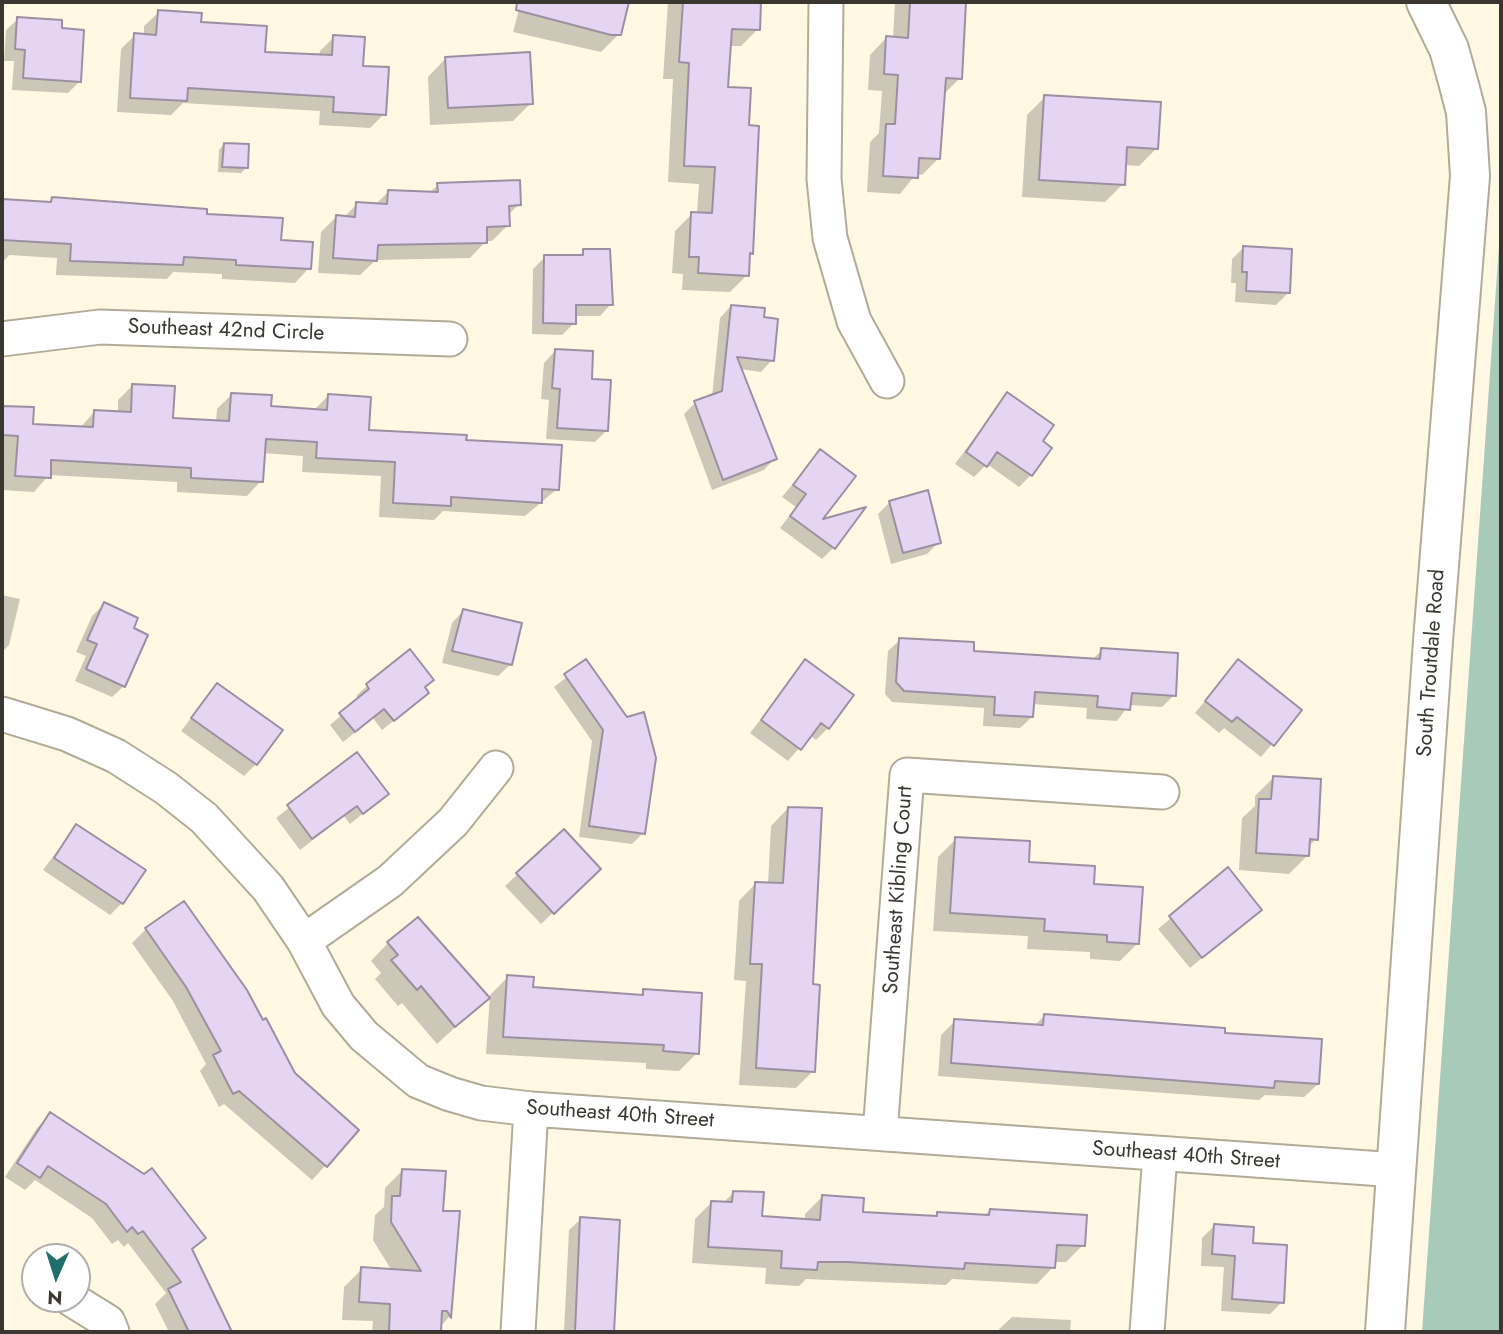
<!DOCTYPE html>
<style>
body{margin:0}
#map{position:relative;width:1503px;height:1334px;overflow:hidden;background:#fff9e4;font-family:Jost,sans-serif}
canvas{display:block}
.frame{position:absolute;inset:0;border:4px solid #39372f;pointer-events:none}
.north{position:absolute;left:21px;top:1243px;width:70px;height:70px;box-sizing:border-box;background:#fff;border:2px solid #b0afac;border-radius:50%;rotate:183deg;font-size:19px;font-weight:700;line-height:28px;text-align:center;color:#39372f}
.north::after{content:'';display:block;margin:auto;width:24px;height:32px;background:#226e6c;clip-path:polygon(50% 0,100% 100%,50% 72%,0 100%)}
</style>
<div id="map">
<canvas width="1503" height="1334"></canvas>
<div class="frame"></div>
<div class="north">N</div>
</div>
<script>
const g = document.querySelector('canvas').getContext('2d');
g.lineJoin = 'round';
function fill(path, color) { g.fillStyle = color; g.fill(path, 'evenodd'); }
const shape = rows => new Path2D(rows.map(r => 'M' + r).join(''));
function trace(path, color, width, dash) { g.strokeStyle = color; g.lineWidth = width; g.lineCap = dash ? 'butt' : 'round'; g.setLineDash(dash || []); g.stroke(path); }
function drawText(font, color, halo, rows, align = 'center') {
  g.font = font + ' Jost,sans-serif'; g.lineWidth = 6; g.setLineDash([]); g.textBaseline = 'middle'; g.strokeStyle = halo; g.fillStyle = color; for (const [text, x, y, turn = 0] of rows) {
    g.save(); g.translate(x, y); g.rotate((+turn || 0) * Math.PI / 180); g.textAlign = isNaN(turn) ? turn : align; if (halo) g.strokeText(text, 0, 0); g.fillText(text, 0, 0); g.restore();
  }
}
fill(shape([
 [1501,217,1501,1332,1422,1332,1473,614]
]), '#a8cbb9');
fill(shape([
 [521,2,615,2,626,5,619,34,601,52,513,32],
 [668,2,760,2,758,29,741,46,729,46,726,89,748,127,751,253,748,256,747,275,730,292,682,290,683,274,672,273,675,231,692,214,697,214,699,184,668,182,673,79,663,79],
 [895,2,965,2,960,78,943,95,939,158,922,175,916,174,900,194,867,192,870,142,879,133,882,91,868,90,870,55,886,38,893,39],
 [159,12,199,24,264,53,319,56,320,51,334,37,361,68,384,114,370,128,319,125,320,111,183,103,171,115,117,112,121,49,135,35,144,36,144,26],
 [18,19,60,30,80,81,68,93,12,90,14,61,4,61,6,30],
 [445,59,531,103,513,121,430,125,428,77],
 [1045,97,1157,148,1139,166,1124,165,1123,184,1105,202,1022,197,1027,115],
 [224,144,246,168,241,173,218,172,219,150],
 [438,185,519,204,507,216,508,225,492,241,486,241,470,258,376,260,360,275,318,273,321,232,336,217,343,218,357,204,375,205,389,191,429,193],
 [52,199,205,215,280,242,309,268,295,283,222,279,222,274,173,272,167,279,56,275,57,258,9,255,2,263,2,201,48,203],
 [1244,247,1288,293,1276,305,1235,302,1236,283,1231,283,1232,259],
 [584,251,611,304,600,316,574,316,574,323,562,335,532,334,533,269,545,257,578,257],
 [731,306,762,319,772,360,761,372,740,369,775,458,764,470,712,490,684,414,695,403,712,397,720,318],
 [555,351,590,381,607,430,595,442,546,439,549,400,541,399,544,363],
 [133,385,172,420,216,422,217,409,231,395,269,408,313,411,328,396,367,432,465,442,557,489,525,516,443,511,434,520,379,517,381,476,302,472,303,456,263,453,261,481,247,496,177,492,177,482,49,475,34,492,2,490,2,407,32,409,31,425,80,428,95,411,118,413,118,400],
 [1007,394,1040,441,1031,475,1019,487,987,464,974,477,955,464],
 [820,451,819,522,834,547,822,559,780,528,796,507,782,497],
 [890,502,939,542,927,554,891,564,878,514],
 [2,595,20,599,9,645,2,652],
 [104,604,124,686,112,697,75,681,86,656,76,652,92,616],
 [463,611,520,624,510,665,498,676,442,663,452,623],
 [900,640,972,653,1092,660,1102,650,1174,695,1162,707,1129,705,1117,721,1086,719,1087,708,1032,704,1032,717,1020,728,983,726,984,708,892,702,885,694,888,651],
 [409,652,423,689,416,703,382,730,373,718,343,742,330,725,359,700,356,696,367,686],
 [1238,661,1300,711,1261,757,1224,728,1219,733,1195,713],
 [586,662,643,833,632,844,579,837,592,741,554,687],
 [806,662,828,728,816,740,810,735,788,761,750,733],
 [217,685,256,764,244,776,181,731],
 [357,755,387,794,350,824,344,816,300,850,276,818],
 [1273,778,1316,839,1308,847,1307,856,1289,874,1239,870,1242,818,1255,806,1255,796],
 [788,808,812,986,813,1071,796,1088,739,1085,746,981,734,980,739,901,756,883,768,884,771,826],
 [76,826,122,903,110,915,43,870],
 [564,831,587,881,541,924,505,886],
 [956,839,1092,886,1138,943,1120,961,1090,959,1090,952,1027,949,1028,936,933,931,938,857],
 [1228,870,1260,910,1190,968,1158,929],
 [146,929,326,1165,312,1180,224,1104,219,1107,200,1071,206,1064,173,1001,132,943],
 [388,943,487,998,437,1044,402,1003,398,1006,375,979,381,973,371,961],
 [508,977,531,989,639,996,644,991,697,1053,679,1071,646,1069,646,1063,486,1054,490,995],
 [1045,1015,1223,1034,1318,1084,1304,1097,1265,1095,1259,1100,938,1076,941,1035,955,1021,1034,1026],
 [50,1115,204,1238,191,1251,230,1332,169,1332,155,1304,166,1293,128,1243,124,1247,118,1240,112,1244,92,1218,35,1180,25,1190,5,1177,37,1128],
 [403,1170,441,1212,458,1213,449,1317,440,1327,439,1332,372,1332,373,1321,342,1320,344,1287,362,1269,392,1271,373,1240,375,1215,384,1207,385,1188],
 [734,1192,761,1217,805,1220,805,1214,822,1197,861,1214,933,1218,938,1214,984,1216,990,1210,1083,1245,1066,1262,1054,1262,1053,1267,1037,1284,952,1279,946,1285,806,1279,799,1286,765,1284,766,1268,692,1263,695,1219,712,1202,723,1203],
 [581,1219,614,1330,650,1332,564,1332,569,1230],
 [1214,1226,1251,1245,1282,1302,1270,1314,1221,1311,1224,1267,1201,1266,1202,1238],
 [1012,1317,1071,1320,1070,1332,996,1332],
 [1203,1330,1248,1332,1201,1332]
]), '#0003');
const building = shape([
 [517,2,629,2,621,35,611,35,516,10,517,2],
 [683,2,761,2,760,30,732,29,728,87,751,88,749,125,759,126,753,254,750,253,749,276,698,273,699,257,689,257,691,212,712,213,715,167,684,166,689,63,679,62,683,2],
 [910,2,966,2,962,79,946,78,940,159,919,158,918,178,883,176,886,124,895,124,898,75,884,74,886,36,908,38,910,2],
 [158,10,202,13,201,22,267,26,265,52,332,55,333,35,365,37,363,66,389,67,386,115,333,112,334,97,188,88,187,101,130,98,134,33,156,35,158,10],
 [17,17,62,20,62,28,84,30,81,82,23,78,25,50,15,49,17,17],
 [530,52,533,104,448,108,445,57,530,52],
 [1044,95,1161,102,1158,149,1127,147,1125,185,1039,180,1044,95],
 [224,143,249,144,248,168,222,167,224,143],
 [520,180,521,205,509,206,510,226,487,227,487,243,378,245,377,261,333,258,336,215,355,217,356,202,387,204,388,190,438,192,437,183,520,180],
 [52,197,207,209,207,214,283,218,281,240,313,242,311,269,236,265,236,260,184,257,183,265,70,261,71,244,2,240,2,199,51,202,52,197],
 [1243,246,1292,249,1290,293,1246,291,1247,272,1242,272,1243,246],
 [583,249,610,249,613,305,576,305,576,324,543,323,544,255,583,255,583,249],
 [731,305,765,308,764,317,778,319,774,361,737,357,777,459,723,480,694,401,722,391,731,305],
 [555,349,593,351,592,379,611,380,608,431,557,428,560,389,552,388,555,349],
 [132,384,175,386,173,418,229,421,231,393,272,395,271,406,327,410,328,394,371,397,369,430,467,435,466,440,562,445,559,490,542,489,542,503,451,497,451,506,393,503,395,462,316,458,317,442,266,439,263,482,191,478,191,468,51,460,51,478,15,476,18,436,2,435,2,406,34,407,33,424,93,427,94,410,131,412,132,384],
 [1007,392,1054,425,1043,441,1052,448,1032,476,997,452,987,467,966,452,1007,392],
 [820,449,856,476,823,519,866,507,835,549,790,516,806,494,793,485,820,449],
 [928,490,941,543,903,553,889,501,928,490],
 [104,602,138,618,134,628,148,635,125,687,86,669,97,644,87,640,104,602],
 [463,609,522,623,512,665,452,651,463,609],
 [899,638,974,642,974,651,1100,659,1101,648,1178,653,1176,696,1132,693,1130,710,1097,707,1098,696,1035,692,1033,717,994,715,995,697,904,691,896,682,899,638],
 [410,649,434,680,425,687,429,693,394,721,384,709,355,732,339,713,369,689,366,684,410,649],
 [586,659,627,717,644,712,656,758,645,834,589,826,603,730,564,674,586,659],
 [805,659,854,695,829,729,821,723,801,750,761,720,805,659],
 [1238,659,1302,710,1274,746,1237,717,1232,722,1205,701,1238,659],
 [217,683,283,730,257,765,191,718,217,683],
 [357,752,389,794,363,814,357,806,312,839,287,805,357,752],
 [1273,776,1321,779,1318,840,1310,839,1309,856,1256,853,1259,799,1271,799,1273,776],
 [788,807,822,808,813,984,820,985,815,1072,756,1068,762,964,750,964,755,882,783,883,788,807],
 [76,824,146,870,123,904,54,858,76,824],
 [564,829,601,869,554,914,516,873,564,829],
 [955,837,1030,841,1029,862,1095,866,1094,884,1143,887,1139,944,1107,942,1107,935,1044,931,1045,919,950,913,955,837],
 [1228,867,1262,910,1202,958,1169,916,1228,867],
 [184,901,247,990,263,1020,266,1018,295,1073,359,1130,327,1167,239,1091,233,1094,213,1055,221,1051,186,987,145,928,184,901],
 [418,917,490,998,455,1027,421,986,417,990,391,960,398,955,387,942,418,917],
 [507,975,534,977,533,987,643,995,643,989,702,993,699,1054,663,1051,664,1045,503,1037,507,975],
 [1044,1014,1225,1028,1225,1033,1322,1039,1319,1084,1275,1081,1274,1088,951,1063,954,1019,1043,1025,1044,1014],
 [50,1112,144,1174,152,1168,206,1238,192,1249,232,1332,189,1332,168,1289,181,1282,143,1231,138,1234,132,1227,127,1232,106,1204,48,1166,40,1178,17,1163,50,1112],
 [402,1169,446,1171,443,1211,460,1211,451,1318,447,1311,442,1311,441,1332,389,1332,390,1304,359,1302,361,1267,421,1271,391,1222,392,1196,400,1196,402,1169],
 [733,1191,764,1192,762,1216,820,1220,822,1195,864,1198,863,1212,937,1216,937,1212,989,1215,990,1209,1087,1215,1085,1246,1057,1245,1055,1268,965,1263,964,1269,848,1262,818,1262,817,1270,781,1268,782,1251,708,1247,711,1201,732,1202,733,1191],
 [580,1217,620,1220,614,1332,575,1332,580,1217],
 [1214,1224,1254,1227,1253,1243,1287,1245,1284,1303,1232,1299,1235,1256,1212,1254,1214,1224]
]);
fill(building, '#e5d4f2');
trace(building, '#9a90a2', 2);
const street = shape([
 [826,2,824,179,830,238,854,321,887,381],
 [2,339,100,327,450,339],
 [2,714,67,734,116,756,166,788,204,818,268,888,304,941,338,1005,364,1036,418,1081,450,1094,481,1103,531,1109,1397,1170],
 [304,941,390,881,453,822,496,768],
 [880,1133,907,775,1162,792],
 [71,1299,108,1322,112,1332],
 [518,1332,531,1109],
 [1147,1332,1160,1154]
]);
const secondary = shape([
 [1385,1332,1433,641,1470,176,1466,112,1459,85,1449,49,1426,2]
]);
trace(street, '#b1ab98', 37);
trace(secondary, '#b1ab98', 42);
trace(street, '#fff', 33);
trace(secondary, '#fff', 38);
drawText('21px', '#39372f', '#fff', [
 ["Southeast 42nd Circle",226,331,2],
 ["South Troutdale Road",1432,663,-86],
 ["Southeast Kibling Court",899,890,-86],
 ["Southeast 40th Street",620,1115,4],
 ["Southeast 40th Street",1186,1156,4]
]);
</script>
